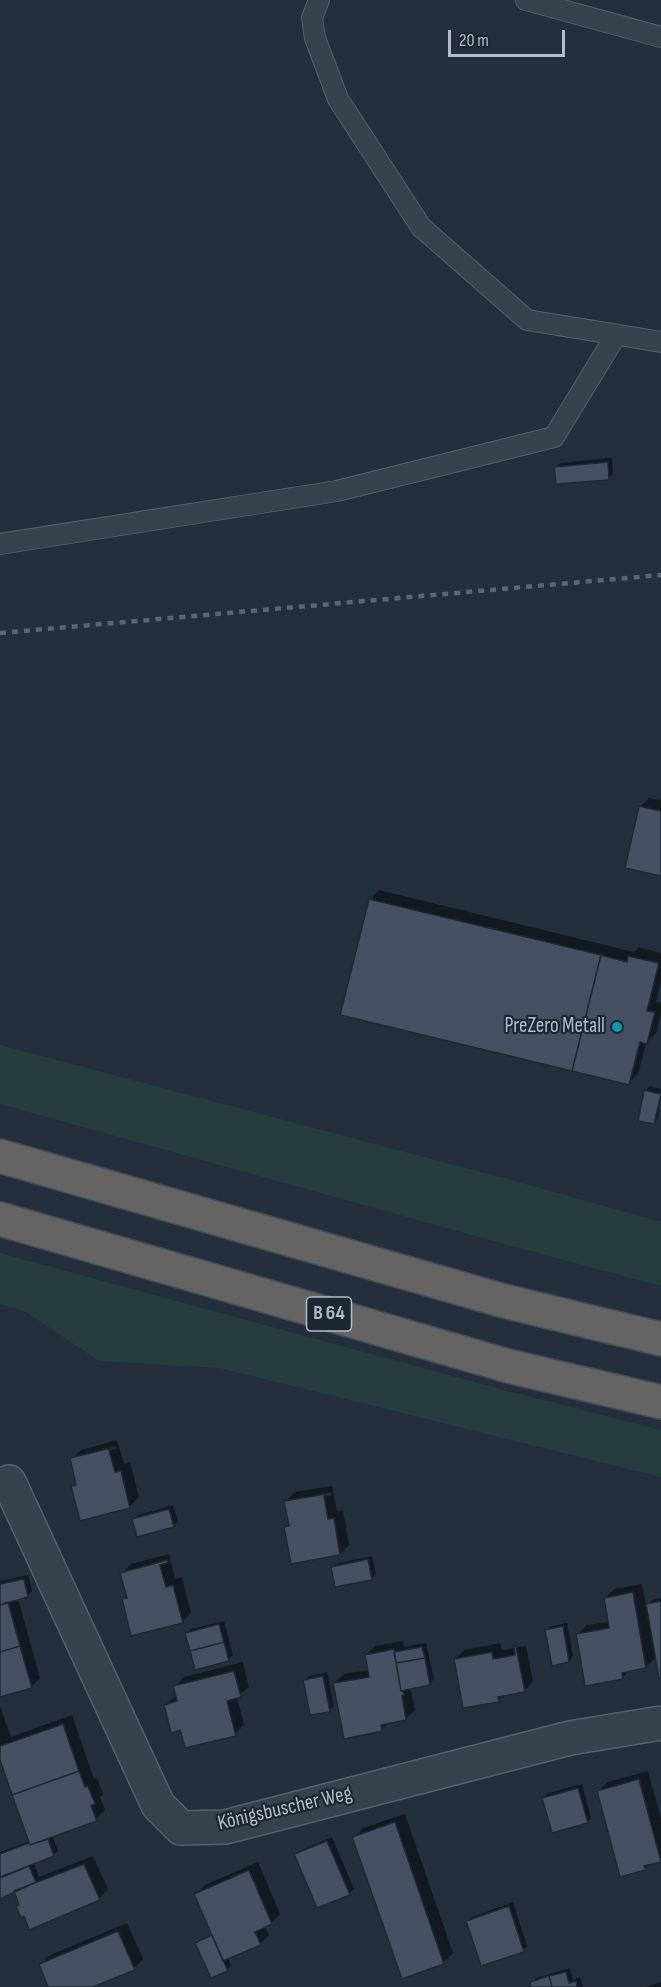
<!DOCTYPE html>
<meta charset="utf-8">
<style>
body{margin:0}
#map{position:relative;width:661px;height:1987px;overflow:hidden;background:#242f3e;font-family:"Sofia Sans Condensed",sans-serif}
canvas{display:block}
.scale{position:absolute;left:448px;top:30px;width:117px;height:27px;box-sizing:border-box;border:3px solid #b4bcc9;border-top:0;padding-left:8px;font-size:18px;line-height:21px;white-space:nowrap;color:#b4bcc9;-webkit-text-stroke:4px #1d2633;paint-order:stroke}
</style>
<div id="map">
<canvas width="661" height="1987"></canvas>
<div class="scale">20 m</div>
</div>
<script>
const g = document.querySelector('canvas').getContext('2d');
g.lineJoin = 'round';
function fill(path, color) { g.fillStyle = color; g.fill(path, 'evenodd'); }
const shape = rows => new Path2D(rows.map(r => 'M' + r).join(''));
function trace(path, color, width, dash) { g.strokeStyle = color; g.lineWidth = width; g.lineCap = dash ? 'butt' : 'round'; g.setLineDash(dash || []); g.stroke(path); }
function drawText(font, color, halo, rows, align = 'center') {
  g.font = font + ' "Sofia Sans Condensed",sans-serif'; g.lineWidth = 4.5; g.setLineDash([]); g.textBaseline = 'middle'; g.strokeStyle = halo; g.fillStyle = color; for (const [text, x, y, turn = 0] of rows) {
    g.save(); g.translate(x, y); g.rotate((+turn || 0) * Math.PI / 180); g.textAlign = isNaN(turn) ? turn : align; if (halo) g.strokeText(text, 0, 0); g.fillText(text, 0, 0); g.restore();
  }
}
fill(shape([
 [0,1045,511,1180,661,1222,661,1286,508,1245,0,1104],
 [0,1253,500,1389,661,1430,661,1477,220,1368,99,1361,26,1312,0,1304]
]), '#263c3f');
fill(shape([
 [612,458,613,474,609,478,556,467,560,463],
 [649,798,661,800,661,875,640,807],
 [379,890,634,952,639,947,661,953,661,980,656,1002,661,1003,661,1012,656,1033,646,1043,638,1074,629,1083,370,900],
 [650,1086,661,1089,658,1118,654,1122,645,1091],
 [117,1440,124,1464,130,1462,139,1497,130,1506,81,1519,73,1487,77,1482,71,1459,81,1450],
 [332,1486,337,1511,343,1510,349,1545,340,1554,286,1527,290,1523,286,1501,295,1492],
 [173,1505,178,1521,173,1526,134,1520,138,1515],
 [169,1554,175,1579,182,1577,191,1613,182,1622,123,1600,128,1595,122,1573,131,1564],
 [372,1556,376,1574,371,1579,333,1567,338,1563],
 [28,1575,32,1591,28,1595,18,1598,40,1678,31,1687,0,1696,0,1581],
 [642,1584,646,1606,652,1600,661,1598,661,1676,657,1656,646,1667,630,1670,622,1678,578,1634,587,1625,609,1622,605,1598,614,1589],
 [224,1621,233,1655,228,1660,187,1633,191,1629],
 [567,1623,573,1656,569,1661,547,1630,552,1626],
 [403,1641,404,1647,426,1643,434,1679,429,1684,410,1687,415,1710,406,1719,389,1722,381,1730,334,1683,344,1674,369,1670,366,1655,375,1646],
 [500,1643,502,1650,526,1646,533,1681,524,1691,505,1695,498,1701,455,1659,464,1650],
 [243,1662,249,1687,237,1697,244,1725,235,1734,181,1729,165,1705,177,1695,175,1686,184,1677],
 [327,1672,334,1706,329,1710,305,1680,309,1676],
 [0,1706,11,1737,72,1715,94,1779,97,1778,103,1794,100,1797,105,1810,96,1819,52,1835,58,1851,53,1855,34,1863,39,1877,93,1856,108,1889,99,1898,20,1904,15,1890,0,1897,0,1852,30,1841,0,1756],
 [648,1771,661,1819,661,1860,651,1863,645,1869,598,1791,608,1782],
 [582,1784,591,1818,587,1822,544,1798,548,1793],
 [405,1814,453,1953,444,1962,403,1977,354,1838,363,1828],
 [332,1837,354,1889,349,1893,296,1855,301,1850],
 [258,1862,280,1914,271,1923,265,1926,269,1935,260,1944,228,1958,231,1966,227,1970,197,1943,201,1939,213,1934,196,1894,205,1885],
 [513,1902,527,1946,523,1951,467,1921,472,1917],
 [127,1923,143,1959,134,1968,89,1987,49,1987,40,1964,50,1955],
 [570,1968,573,1980,580,1977,583,1987,533,1987,531,1983,536,1978],
 [661,1982,661,1987,646,1987]
]), '#0007');
const building = shape([
 [608,462,609,480,556,484,554,467,608,462],
 [639,806,661,811,661,876,625,868,639,806],
 [369,899,601,955,572,1071,340,1015,369,899],
 [601,955,627,962,628,956,659,963,647,1011,655,1012,647,1044,640,1042,629,1085,572,1071,601,955],
 [644,1090,661,1094,654,1124,638,1121,644,1090],
 [115,1447,116,1448,109,1450,115,1472,121,1471,130,1508,80,1521,71,1486,76,1485,70,1458,115,1447],
 [331,1493,331,1495,324,1496,328,1519,334,1518,340,1555,291,1564,284,1527,289,1526,284,1501,331,1493],
 [169,1509,174,1527,137,1537,132,1519,169,1509],
 [368,1559,372,1580,335,1587,331,1567,368,1559],
 [167,1560,168,1563,160,1565,166,1587,173,1585,183,1623,131,1636,122,1599,127,1598,120,1573,167,1560],
 [24,1579,28,1597,0,1605,0,1584,24,1579],
 [633,1592,646,1668,622,1673,623,1679,585,1686,576,1634,609,1628,604,1598,633,1592],
 [661,1601,661,1678,659,1678,646,1604,661,1601],
 [8,1602,20,1646,0,1652,0,1605,8,1602],
 [219,1624,224,1642,190,1651,185,1633,219,1624],
 [563,1626,569,1662,552,1666,545,1630,563,1626],
 [224,1642,229,1661,195,1670,190,1651,224,1642],
 [20,1646,32,1688,0,1697,0,1652,20,1646],
 [514,1646,516,1646,525,1692,498,1697,499,1702,463,1708,454,1659,492,1652,493,1659,515,1655,514,1646],
 [422,1647,425,1658,396,1663,394,1652,422,1647],
 [394,1649,401,1691,403,1691,404,1695,402,1696,406,1720,381,1725,382,1731,344,1739,333,1683,369,1677,365,1655,394,1649],
 [425,1658,430,1685,401,1691,396,1663,425,1658],
 [234,1671,241,1697,227,1701,236,1736,185,1748,180,1730,171,1733,164,1705,177,1701,173,1686,234,1671],
 [323,1676,330,1712,310,1715,303,1680,323,1676],
 [63,1724,79,1771,12,1795,0,1760,0,1746,63,1724],
 [79,1771,85,1787,88,1786,95,1804,91,1806,97,1821,30,1845,12,1795,79,1771],
 [639,1779,661,1862,644,1866,646,1870,620,1877,597,1791,639,1779],
 [578,1788,588,1823,552,1833,542,1798,578,1788],
 [395,1822,444,1964,402,1979,352,1837,395,1822],
 [48,1839,54,1856,0,1877,0,1854,29,1843,30,1845,48,1839],
 [327,1841,350,1895,317,1908,294,1854,327,1841],
 [84,1864,100,1900,29,1930,24,1916,21,1918,16,1906,19,1905,14,1891,84,1864],
 [29,1866,36,1882,0,1899,0,1878,29,1866],
 [249,1870,272,1924,255,1932,261,1945,223,1961,194,1894,249,1870],
 [509,1906,524,1952,481,1966,466,1921,509,1906],
 [118,1931,135,1970,93,1987,48,1987,39,1964,118,1931],
 [212,1935,228,1971,211,1978,195,1943,212,1935],
 [566,1972,569,1983,576,1981,577,1987,552,1987,549,1976,566,1972],
 [549,1976,552,1987,531,1987,530,1982,549,1976]
]);
fill(building, '#455162');
trace(building, '#1f2835', 1.5);
const service = shape([
 [319,0,312,18,315,38,338,99,421,227,527,320,661,342],
 [526,0,661,37],
 [0,544,337,491,554,437,616,335]
]);
const minor = shape([
 [9,1482,158,1805,181,1828,225,1827,570,1738,661,1723]
]);
const trunk = shape([
 [0,1156,504,1301,661,1339],
 [0,1219,508,1366,661,1402]
]);
trace(service, '#565f6c', 22);
trace(minor, '#565f6c', 36);
trace(trunk, '#434c59', 36);
trace(service, '#38414e', 20);
trace(minor, '#38414e', 33);
trace(trunk, '#656462', 33);
trace(shape([
 [0,633,661,575]
]), '#5a6575', 4.5, [6, 6]);
for (const [x, y, r, color] of [
 [617,1027,6,"#0f9aa8"]
]) { const dot = new Path2D(); dot.arc(x, y, r, 0, 2 * Math.PI); g.fillStyle = color; g.fill(dot); trace(dot, '#1d2633', 2); }
for (const [x, y, w] of [
 [329,1314,45]
]) { const box = new Path2D(); box.roundRect(x - w / 2, y - 17, w, 34, 4.5); g.fillStyle = '#1d2633'; g.fill(box); trace(box, '#b4bcc9', 1.5); }
drawText('bold 20px', '#b4bcc9', null, [
 ["B 64",329,1314]
]);
drawText('21px', '#b4bcc9', '#1d2633', [
 ["PreZero Metall",605,1027]
], 'right');
drawText('21px', '#b4bcc9', '#1d2633', [
 ["Königsbuscher Weg",285,1809,-13]
]);
</script>
